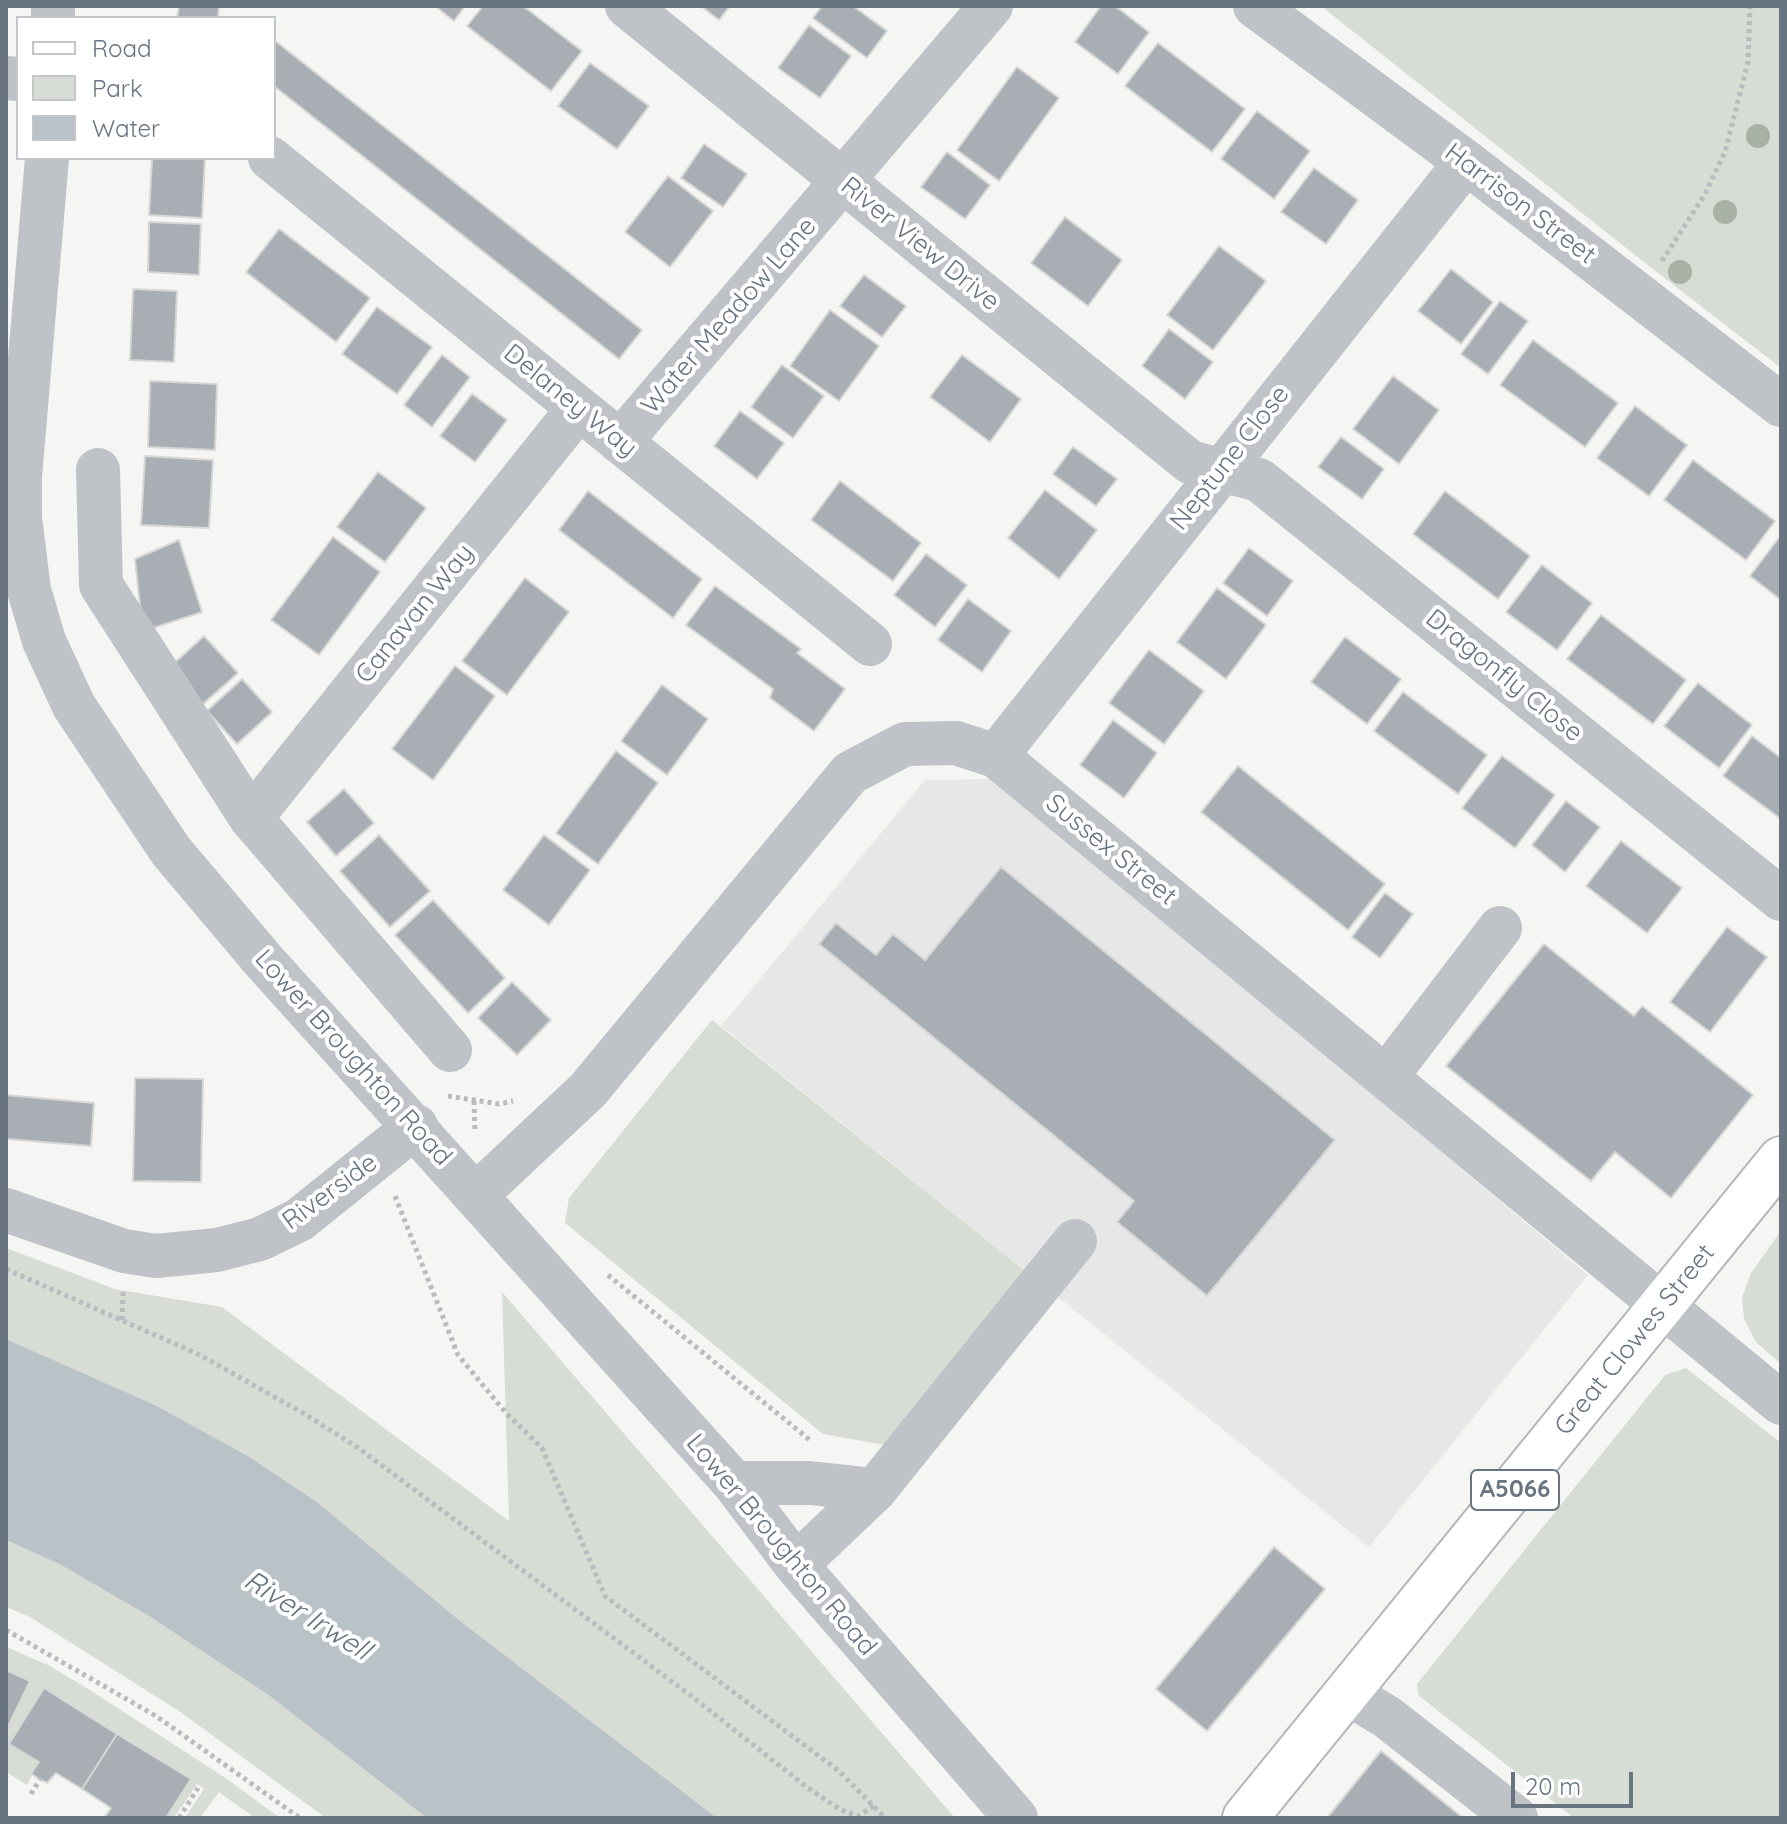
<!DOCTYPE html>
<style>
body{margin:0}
#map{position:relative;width:1787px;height:1824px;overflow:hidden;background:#f5f6f3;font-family:Quicksand,sans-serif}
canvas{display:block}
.frame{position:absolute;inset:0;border:8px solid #687480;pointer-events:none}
.legend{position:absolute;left:16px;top:16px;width:260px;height:144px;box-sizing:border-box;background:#fff;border:2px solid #c3c7cc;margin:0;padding:10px 14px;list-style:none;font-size:24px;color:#687480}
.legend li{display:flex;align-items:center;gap:16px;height:40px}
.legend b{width:40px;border:2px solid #c3c7cc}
.scale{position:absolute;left:1511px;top:1772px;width:122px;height:36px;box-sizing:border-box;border:4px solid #687480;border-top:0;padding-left:10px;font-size:24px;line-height:28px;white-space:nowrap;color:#687480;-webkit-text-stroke:6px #fff;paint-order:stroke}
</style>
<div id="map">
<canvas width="1787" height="1824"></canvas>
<div class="frame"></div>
<ul class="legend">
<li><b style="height:10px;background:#fff"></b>Road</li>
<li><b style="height:22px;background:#d7dcd4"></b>Park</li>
<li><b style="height:22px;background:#b9c2c6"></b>Water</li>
</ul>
<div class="scale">20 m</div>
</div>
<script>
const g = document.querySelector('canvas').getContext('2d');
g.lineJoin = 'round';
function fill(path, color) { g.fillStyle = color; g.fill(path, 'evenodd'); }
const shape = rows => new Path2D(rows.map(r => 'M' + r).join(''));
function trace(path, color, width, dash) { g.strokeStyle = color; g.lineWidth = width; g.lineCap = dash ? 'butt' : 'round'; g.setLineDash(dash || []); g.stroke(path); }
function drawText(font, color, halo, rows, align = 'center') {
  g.font = font + ' Quicksand,sans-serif'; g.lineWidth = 8; g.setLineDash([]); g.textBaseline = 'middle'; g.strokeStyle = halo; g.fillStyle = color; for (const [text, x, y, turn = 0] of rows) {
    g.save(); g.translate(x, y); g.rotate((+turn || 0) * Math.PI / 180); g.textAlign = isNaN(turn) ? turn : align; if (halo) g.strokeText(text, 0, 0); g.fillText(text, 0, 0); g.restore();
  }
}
fill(shape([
 [997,779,1588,1275,1369,1547,721,1026,925,780]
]), '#e6e7e6');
fill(shape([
 [1321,6,1781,6,1781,368,1640,259],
 [712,1020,1029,1274,885,1445,823,1434,565,1223,569,1198],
 [1781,1231,1781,1364,1756,1342,1744,1319,1742,1298,1751,1273],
 [6,1248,115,1289,222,1307,509,1521,502,1292,955,1818,717,1818,459,1620,317,1502,248,1456,155,1405,6,1339],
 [1686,1368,1781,1443,1781,1818,1574,1818,1418,1695,1417,1684,1665,1375],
 [6,1540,61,1565,149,1616,267,1694,427,1818,326,1818,179,1711,30,1617,6,1607],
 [6,1647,48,1665,90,1690,227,1779,280,1818,255,1818,219,1792,200,1818,185,1818,204,1789,197,1784,174,1818,166,1818,191,1779,44,1688,39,1762,27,1785,6,1772,6,1731,30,1681,6,1670]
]), '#d7dcd4');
fill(shape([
 [6,1339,155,1405,248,1456,317,1502,459,1620,717,1818,427,1818,267,1694,149,1616,61,1565,6,1540]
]), '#b9c2c6');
const building = shape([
 [179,6,219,6,218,18,177,18,179,6],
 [435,6,465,6,454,21,435,6],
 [483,6,523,6,582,51,551,91,467,26,483,6],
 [701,6,730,6,719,20,701,6],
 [822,6,853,6,887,31,867,58,813,18,822,6],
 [1101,6,1115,6,1149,32,1118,74,1075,42,1101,6],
 [809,25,851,56,820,98,778,68,809,25],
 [274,40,642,330,619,359,274,86,274,40],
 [1158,43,1245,109,1212,152,1125,86,1158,43],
 [590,63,649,106,617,149,558,106,590,63],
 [1017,67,1059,98,999,181,957,150,1017,67],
 [1257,111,1310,151,1274,199,1221,159,1257,111],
 [704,144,747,174,723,207,681,178,704,144],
 [947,152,990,185,965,219,921,187,947,152],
 [152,158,205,158,202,218,149,215,152,158],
 [1314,168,1358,200,1326,244,1281,212,1314,168],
 [668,176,713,211,670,267,625,232,668,176],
 [1065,217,1122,260,1088,306,1031,263,1065,217],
 [149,222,201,224,199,275,148,272,149,222],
 [279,229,370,298,336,342,246,272,279,229],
 [1219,246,1266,281,1213,350,1167,315,1219,246],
 [1451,269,1493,302,1461,344,1418,311,1451,269],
 [864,275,906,306,882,337,840,306,864,275],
 [133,289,177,291,174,362,130,360,133,289],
 [1500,301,1528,321,1488,374,1461,354,1500,301],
 [377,307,432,347,397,394,342,354,377,307],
 [830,310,879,346,839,401,790,366,830,310],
 [1169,329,1213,362,1185,399,1142,366,1169,329],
 [1533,340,1618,403,1585,447,1500,385,1533,340],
 [442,355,470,377,432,427,404,405,442,355],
 [962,355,1021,399,990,442,930,397,962,355],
 [782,365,824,396,793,438,751,407,782,365],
 [1393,376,1439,410,1399,464,1353,429,1393,376],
 [150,381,217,384,215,450,148,447,150,381],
 [472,394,507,420,475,462,440,436,472,394],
 [1635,406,1687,445,1649,496,1597,458,1635,406],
 [740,411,784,443,757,479,714,446,740,411],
 [1341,437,1384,469,1362,499,1318,467,1341,437],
 [1073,447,1117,479,1096,506,1053,474,1073,447],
 [145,456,213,460,209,528,141,525,145,456],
 [1693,460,1775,521,1746,560,1664,500,1693,460],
 [378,472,426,508,385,562,337,527,378,472],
 [840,481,921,543,893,581,811,520,840,481],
 [1045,490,1097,530,1059,579,1008,538,1045,490],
 [588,491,702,579,673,618,559,530,588,491],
 [1445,491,1530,556,1498,599,1413,534,1445,491],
 [1781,535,1781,600,1750,576,1781,535],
 [333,537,380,572,319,655,271,620,333,537],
 [179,540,202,612,147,630,140,605,135,559,179,540],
 [1249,548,1293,581,1267,616,1223,583,1249,548],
 [926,554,967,585,935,627,894,595,926,554],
 [1542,565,1592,603,1557,650,1506,612,1542,565],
 [525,578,569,612,507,695,462,661,525,578],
 [715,586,801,649,797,653,845,689,814,731,770,698,773,689,686,625,715,586],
 [1217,588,1266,625,1226,679,1177,642,1217,588],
 [968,599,1011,631,982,672,938,640,968,599],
 [1601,615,1686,680,1653,724,1567,659,1601,615],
 [204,636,238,673,203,704,170,667,204,636],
 [1345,637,1401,679,1367,724,1311,682,1345,637],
 [1149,650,1204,691,1164,744,1109,703,1149,650],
 [455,666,495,696,433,780,392,749,455,666],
 [242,679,272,712,237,744,207,711,242,679],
 [1698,683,1752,725,1719,768,1664,726,1698,683],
 [662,685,708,719,667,775,621,741,662,685],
 [1403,692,1487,755,1458,794,1374,731,1403,692],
 [1113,720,1157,753,1124,798,1080,765,1113,720],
 [1752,736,1781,758,1781,819,1723,776,1752,736],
 [616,751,658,783,598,864,556,833,616,751],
 [1502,756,1555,795,1515,848,1462,808,1502,756],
 [1238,766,1385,884,1348,930,1201,812,1238,766],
 [344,789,374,823,336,856,307,822,344,789],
 [1566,801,1600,827,1565,872,1532,845,1566,801],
 [379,835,430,891,390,927,340,871,379,835],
 [544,835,590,870,549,925,503,890,544,835],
 [1621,841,1682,888,1647,933,1586,886,1621,841],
 [1001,867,1335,1140,1207,1296,1117,1222,1134,1201,819,944,836,923,876,955,893,934,925,960,1001,867],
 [1385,893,1413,914,1380,958,1352,937,1385,893],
 [433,900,505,978,468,1013,395,935,433,900],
 [1727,927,1767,957,1710,1032,1670,1002,1727,927],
 [1544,944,1634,1016,1642,1006,1753,1095,1671,1198,1615,1152,1591,1181,1446,1066,1544,944],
 [512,982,551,1020,517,1055,478,1018,512,982],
 [135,1078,203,1079,201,1182,133,1181,135,1078],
 [6,1095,94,1103,91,1146,6,1139,6,1095],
 [1274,1547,1325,1589,1207,1731,1156,1689,1274,1547],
 [6,1670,30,1681,6,1731,6,1670],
 [44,1688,117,1734,82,1789,56,1773,47,1783,31,1774,39,1762,9,1744,44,1688],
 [117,1734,191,1779,166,1818,104,1818,111,1808,82,1789,117,1734],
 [1381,1751,1463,1818,1327,1818,1381,1751]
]);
fill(building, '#a8aeb4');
trace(building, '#d7d7d5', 2);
const major = shape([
 [1245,1818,1781,1159]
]);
trace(major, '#b3b6ba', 48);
trace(shape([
 [1662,261,1705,194,1725,152,1748,62,1750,6],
 [448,1096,499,1104,513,1101],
 [474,1101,475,1133],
 [395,1196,458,1355,506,1413,542,1448,605,1596,839,1771,885,1818],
 [6,1269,200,1355,303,1413,357,1447,690,1695,808,1788,841,1810,858,1816,874,1806],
 [608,1275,811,1441],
 [122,1320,123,1292],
 [6,1630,156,1716,300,1818],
 [31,1794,40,1779],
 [179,1818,198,1788]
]), '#b9bbbe', 5, [4, 4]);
trace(shape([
 [627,6,1190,462,1259,480,1781,899],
 [1255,6,1466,162,1781,405],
 [53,18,53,6],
 [6,78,18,79],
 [47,158,20,477,20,518,29,590,44,641,74,706,171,851,263,960,734,1483,796,1565,1016,1818],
 [270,158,870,644],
 [620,442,991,6],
 [98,470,101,585,251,818,450,1050],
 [996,756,1466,162],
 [251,818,578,409],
 [1386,1077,1500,928],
 [476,1195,588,1090,850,773,905,744,956,743,996,756,1781,1403],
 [6,1210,124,1251,156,1256,217,1250,260,1239,299,1220,416,1126],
 [734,1483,810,1483,875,1490],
 [796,1565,875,1490,1075,1241],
 [1347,1693,1387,1717,1516,1818]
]), '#bfc2c6', 44);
trace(major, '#fff', 44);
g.fillStyle = '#a8b1a5';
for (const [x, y] of [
 [1758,136],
 [1725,212],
 [1680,272]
]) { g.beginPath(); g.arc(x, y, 12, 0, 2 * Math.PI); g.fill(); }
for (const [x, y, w] of [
 [1515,1490,88]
]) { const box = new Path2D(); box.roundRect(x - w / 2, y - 20, w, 40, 6); g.fillStyle = '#fff'; g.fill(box); trace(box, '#687480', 2); }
drawText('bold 24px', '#687480', null, [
 ["A5066",1515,1490]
]);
drawText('26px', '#687480', '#fff', [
 ["Harrison Street",1520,204,37],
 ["River View Drive",920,244,39],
 ["Water Meadow Lane",729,316,-49],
 ["Delaney Way",570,401,39],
 ["Neptune Close",1230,458,-52],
 ["Canavan Way",415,614,-51],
 ["Dragonfly Close",1504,676,39],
 ["Sussex Street",1111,850,39],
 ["Lower Broughton Road",353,1058,48],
 ["Riverside",330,1192,-36],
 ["Great Clowes Street",1635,1340,-51],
 ["Lower Broughton Road",781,1545,50]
]);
drawText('italic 28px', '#64757c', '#fff', [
 ["River Irwell",307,1616,32]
]);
</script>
